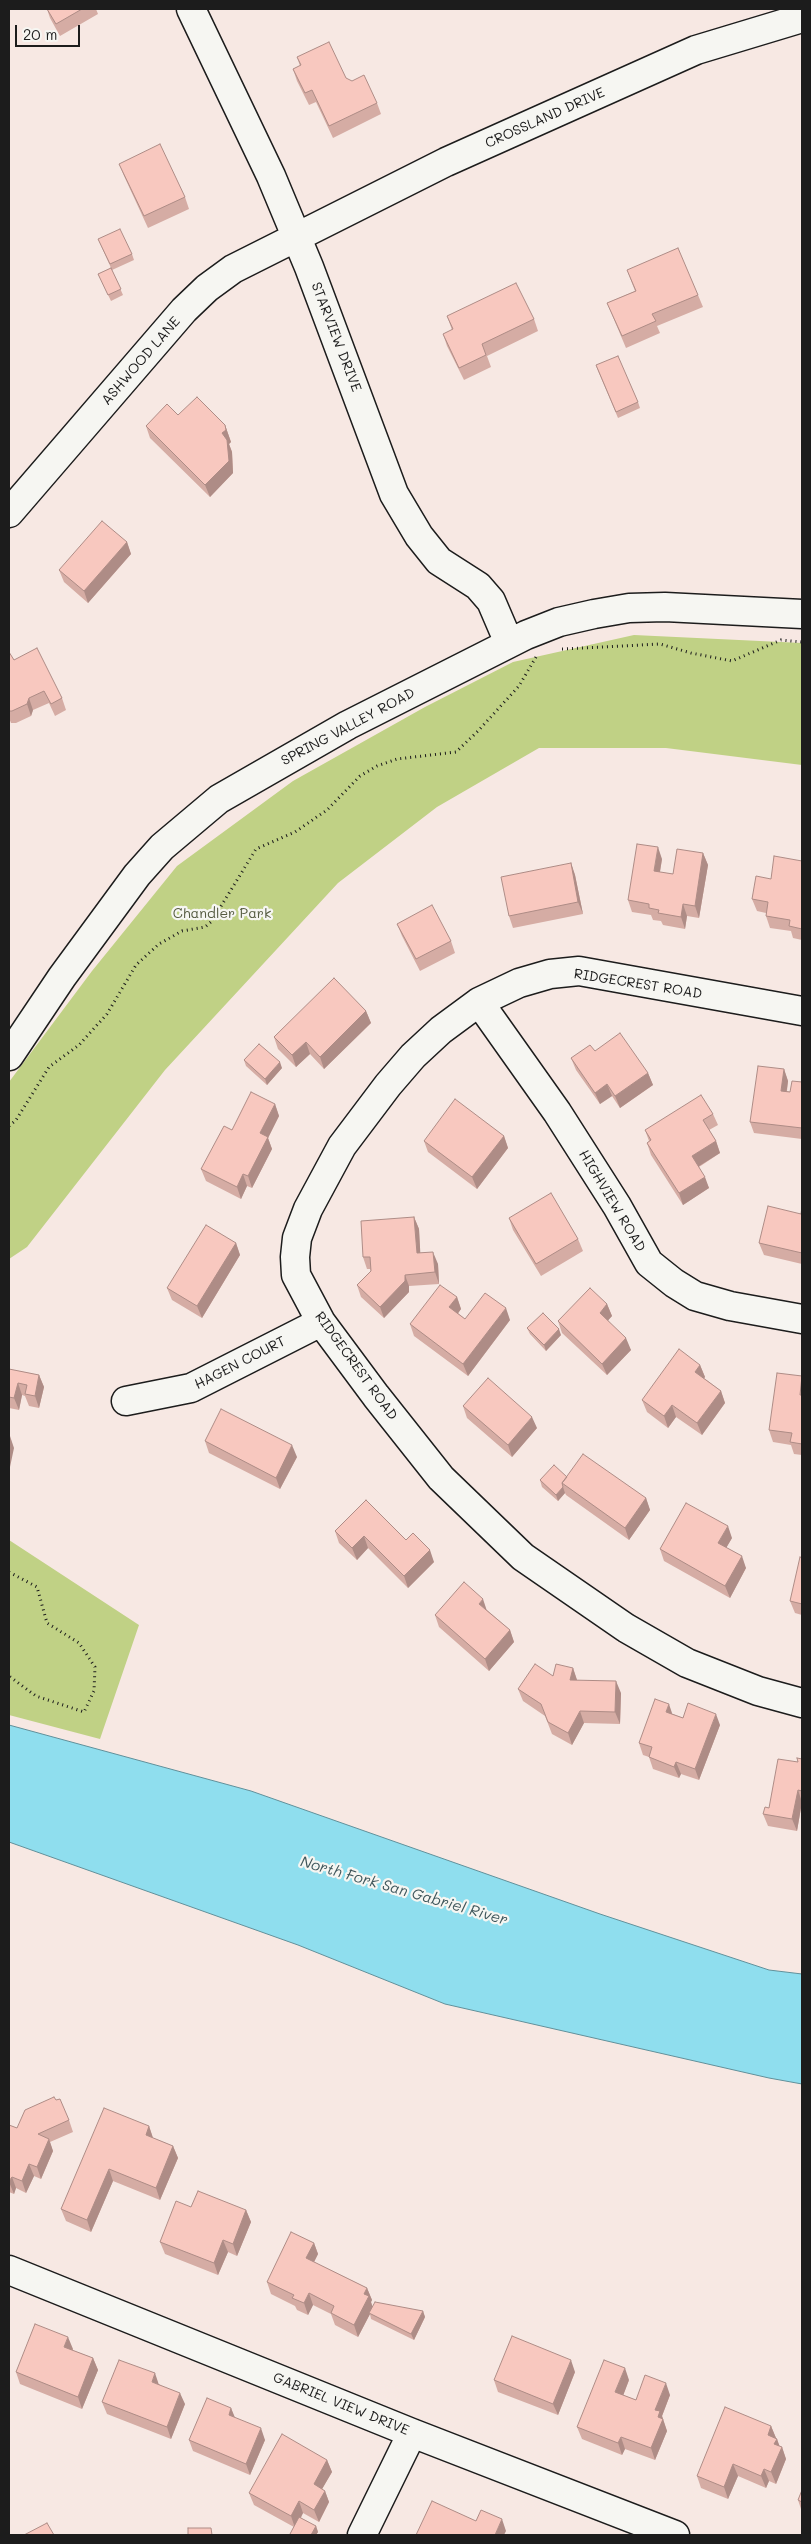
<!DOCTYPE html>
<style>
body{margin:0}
#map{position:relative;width:811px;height:2544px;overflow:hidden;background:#f7e8e3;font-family:Mali,sans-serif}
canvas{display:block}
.frame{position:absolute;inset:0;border:10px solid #1c1c1c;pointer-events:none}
.scale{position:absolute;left:15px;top:25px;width:65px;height:22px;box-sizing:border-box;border:2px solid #1c1c1c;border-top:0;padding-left:6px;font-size:15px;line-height:18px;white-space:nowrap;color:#1c1c1c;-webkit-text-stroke:4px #f6f6f2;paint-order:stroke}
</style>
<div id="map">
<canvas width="811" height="2544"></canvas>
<div class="frame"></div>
<div class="scale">20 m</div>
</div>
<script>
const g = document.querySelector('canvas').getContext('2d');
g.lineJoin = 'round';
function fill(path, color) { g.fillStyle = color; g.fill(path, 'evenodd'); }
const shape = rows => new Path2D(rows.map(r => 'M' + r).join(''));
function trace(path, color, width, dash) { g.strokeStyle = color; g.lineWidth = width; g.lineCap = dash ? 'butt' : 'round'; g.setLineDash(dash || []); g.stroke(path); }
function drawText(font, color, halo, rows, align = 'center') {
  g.font = font + ' Mali,sans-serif'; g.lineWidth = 4.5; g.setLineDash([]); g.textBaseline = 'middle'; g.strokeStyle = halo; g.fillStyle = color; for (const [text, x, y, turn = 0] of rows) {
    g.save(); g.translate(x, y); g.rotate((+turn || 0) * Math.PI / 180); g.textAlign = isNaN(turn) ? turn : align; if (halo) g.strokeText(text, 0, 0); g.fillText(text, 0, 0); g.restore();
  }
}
fill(shape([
 [634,635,802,643,802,765,666,748,539,748,437,807,338,883,165,1070,27,1247,9,1259,9,1082,92,971,177,866,293,781,425,707,513,662],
 [9,1540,139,1625,100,1739,9,1715]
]), '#c0d185');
const water = shape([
 [9,1725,251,1791,600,1914,769,1970,802,1974,802,2084,769,2078,445,2004,298,1945,9,1842,9,1725]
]);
fill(water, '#8fdeee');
trace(water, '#61909a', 1);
const minor = shape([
 [191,9,271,176,309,267,394,494,419,536,439,561,478,586,491,601,509,643],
 [9,513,184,310,207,288,233,269,446,162,696,50,802,18],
 [479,1002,557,1112,617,1206,649,1263,674,1283,695,1296,730,1306,802,1319],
 [802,1011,579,971,550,974,519,983,479,1002,441,1030,413,1056,388,1085,342,1146,308,1209,297,1238,295,1257,296,1275,321,1322,376,1396,441,1478,523,1557,626,1628,687,1663,758,1691,802,1703],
 [9,1056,62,977,137,875,162,847,219,799,348,725,526,635,559,622,594,614,629,608,665,607,802,614],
 [126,1401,191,1388,321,1322],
 [9,2270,412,2433,675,2535],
 [362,2535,412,2433]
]);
trace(minor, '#1c1c1c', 31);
trace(shape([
 [562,649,660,644,691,653,732,661,781,640,802,642],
 [9,1126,16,1120,49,1067,79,1045,107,1014,136,965,159,944,182,931,205,927,212,921,256,849,295,832,327,810,360,776,377,766,397,759,456,752,478,731,519,686,536,657],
 [9,1572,37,1587,47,1623,79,1643,95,1667,94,1691,84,1712,36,1696,9,1676]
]), '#1c1c1c', 3, [1, 4]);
trace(minor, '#f6f6f2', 28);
fill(shape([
 [47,9,96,9,98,14,60,36,50,18],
 [297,57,346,78,377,103,381,114,333,138,316,102,309,105,297,81,293,69,300,66],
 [119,164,185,197,189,209,148,228,124,176],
 [98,239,132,254,134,260,112,270,123,295,111,301,98,274,111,268],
 [627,270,698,295,703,307,657,326,660,333,626,348,607,303,635,291],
 [447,316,534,319,538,331,487,356,491,367,464,380,447,346,443,334,452,330],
 [596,366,638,402,640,408,618,418],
 [225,425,231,442,229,444,232,452,233,473,210,497,150,438,146,426],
 [127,542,131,554,88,603,64,582,59,570],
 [9,652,14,660,62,698,66,710,55,716,49,703,33,710,31,716,16,723,11,723,9,718],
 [703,853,708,865,699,918,687,916,685,929,663,925,661,921,653,920,651,915,632,912,628,900,662,859,660,872,673,874],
 [802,861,802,940,793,938,791,931,770,928,766,916,766,913,757,911,752,899,771,879],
 [571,863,575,875,583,914,513,928,509,916],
 [397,924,451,941,455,953,420,971,402,936],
 [366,1011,371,1023,324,1069,310,1054,296,1067,278,1049,274,1037],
 [595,1051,648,1073,653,1085,620,1108,612,1096,600,1104,576,1070,571,1058],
 [244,1060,282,1068,267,1085,246,1066],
 [784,1069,788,1081,787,1091,790,1092,802,1082,802,1139,754,1133,750,1122],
 [275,1104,279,1116,268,1138,272,1149,252,1188,247,1186,241,1199,206,1181,201,1169,232,1130],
 [713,1114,718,1125,709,1130,716,1141,720,1153,699,1167,709,1188,683,1205,651,1155,647,1143,649,1141,645,1130],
 [504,1136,508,1148,477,1189,428,1152,424,1141],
 [802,1207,802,1264,764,1255,759,1243,801,1214],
 [414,1217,419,1229,420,1253,438,1264,439,1284,409,1286,409,1292,384,1318,361,1297,357,1285,371,1271,370,1269,367,1269,363,1257],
 [509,1218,578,1239,583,1251,541,1276,513,1230],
 [236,1243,240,1255,202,1318,172,1300,167,1288],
 [457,1297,461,1309,458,1313,465,1319,510,1320,468,1376,414,1336,410,1324],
 [607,1304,612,1316,608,1320,631,1350,607,1375,562,1333,558,1321],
 [527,1328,561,1335,546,1351,530,1334],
 [700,1365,705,1377,704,1378,721,1391,725,1403,702,1435,676,1417,668,1428,647,1412,642,1400],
 [9,1369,39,1375,44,1387,39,1408,29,1406,25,1396,22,1395,19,1410,9,1408],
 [802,1376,802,1455,794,1454,791,1445,773,1442,769,1430],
 [463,1406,537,1428,512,1457,467,1418],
 [205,1441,297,1457,280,1489,209,1453],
 [567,1477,646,1498,650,1510,629,1540,566,1495,565,1493,558,1501,542,1487,540,1480],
 [335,1531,406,1540,434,1562,408,1588,368,1548,357,1560,339,1543],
 [732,1538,726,1548,746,1568,730,1598,664,1561,660,1549],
 [802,1558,802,1615,795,1613,790,1601],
 [487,1610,510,1630,514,1642,489,1671,439,1627,435,1615],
 [573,1668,577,1680,621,1693,620,1724,584,1723,572,1745,552,1734,545,1716,523,1701,518,1689],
 [673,1714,683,1718,720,1725,699,1780,681,1774,679,1778,653,1769,649,1757,643,1755,639,1743],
 [802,1759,802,1802,797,1831,768,1826,763,1814,769,1808,798,1762],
 [56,2100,69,2120,73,2132,50,2142,53,2151,41,2179,34,2176,26,2193,16,2188,14,2194,9,2192,9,2125,17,2128],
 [149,2126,153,2138,173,2146,178,2158,160,2200,113,2181,91,2232,66,2221,61,2209],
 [191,2207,246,2210,251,2222,237,2256,228,2252,218,2275,165,2254,160,2242],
 [314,2243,318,2254,314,2262,367,2288,372,2300,371,2302,372,2306,423,2311,425,2317,414,2340,371,2319,370,2314,358,2337,335,2325,331,2314,313,2305,308,2315,297,2310,295,2306,271,2294,267,2282],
 [73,2349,72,2350,93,2358,98,2370,82,2409,20,2384,16,2372],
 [575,2372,558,2415,498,2392,494,2380],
 [629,2380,623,2395,636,2400,670,2395,662,2416,667,2431,655,2460,625,2449,622,2455,582,2439,577,2427],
 [159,2384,185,2404,171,2439,107,2414,102,2402],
 [231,2408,234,2417,265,2440,250,2475,193,2451,189,2440],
 [771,2426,776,2438,777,2439,779,2446,782,2447,786,2459,776,2484,769,2481,766,2488,738,2476,728,2499,701,2488,697,2476],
 [327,2460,332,2472,322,2489,325,2491,329,2502,319,2522,303,2513,301,2518,316,2526,318,2532,316,2535,290,2535,294,2527,254,2505,249,2493],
 [802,2490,802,2512,798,2500]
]), '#d5aca4');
fill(shape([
 [225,425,231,442,229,444,232,452,233,473,210,497,205,485],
 [127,542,131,554,88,603,84,591],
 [29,698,33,710,31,716,27,704],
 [658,847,662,859,658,883,654,871],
 [703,853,708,865,699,918,695,906],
 [571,863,575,875,583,914,578,902],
 [683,904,687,916,685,929,681,917],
 [366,1011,371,1023,324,1069,320,1057],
 [306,1042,310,1054,296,1067,292,1055],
 [280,1062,282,1068,267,1085,265,1079],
 [784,1069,788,1081,785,1103,781,1091],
 [648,1073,653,1085,620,1108,615,1096],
 [607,1084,612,1096,600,1104,595,1093],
 [275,1104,279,1116,268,1138,272,1149,252,1188,248,1176,260,1133],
 [504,1136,508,1148,477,1189,472,1177],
 [716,1141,720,1153,696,1168,692,1156],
 [243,1174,247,1186,241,1199,237,1187],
 [705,1177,709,1188,683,1205,679,1193],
 [414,1217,419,1229,421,1265,417,1253],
 [236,1243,240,1255,202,1318,197,1306],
 [433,1252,438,1264,439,1284,435,1272],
 [405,1275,409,1286,409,1292,384,1318,380,1307],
 [457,1297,461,1309,454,1319,449,1307],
 [607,1304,612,1316,604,1325,600,1313],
 [506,1308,510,1320,468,1376,463,1364],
 [559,1329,561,1335,546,1351,544,1345],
 [626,1338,631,1350,607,1375,602,1364],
 [700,1365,705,1377,700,1384,695,1372],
 [39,1375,44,1387,39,1408,35,1396],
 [18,1383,22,1395,19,1410,14,1398],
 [721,1391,725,1403,702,1435,697,1423],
 [672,1405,676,1417,668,1428,664,1416],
 [532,1417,537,1428,512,1457,508,1445],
 [10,1436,14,1448,10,1467,9,1463,9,1441],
 [292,1445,297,1457,280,1489,276,1478],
 [563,1487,565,1493,558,1501,556,1495],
 [646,1498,650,1510,629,1540,625,1528],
 [728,1526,732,1538,722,1555,718,1543],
 [364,1536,368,1548,357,1560,352,1548],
 [430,1550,434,1562,408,1588,404,1576],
 [742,1556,746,1568,730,1598,725,1586],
 [483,1599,487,1611,479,1604],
 [510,1630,514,1642,489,1671,485,1659],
 [573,1668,577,1680,570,1680],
 [616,1681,621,1693,620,1724,615,1712],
 [669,1704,673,1716,666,1712],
 [580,1711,584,1723,572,1745,568,1733],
 [716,1714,720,1725,699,1780,695,1769],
 [676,1762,681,1774,679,1778,674,1767],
 [798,1790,802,1802,797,1831,792,1819],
 [149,2126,153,2138,146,2135],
 [49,2139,53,2151,41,2179,37,2167],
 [173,2146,178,2158,160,2200,156,2188],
 [29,2164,34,2176,26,2193,22,2181],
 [109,2169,113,2181,91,2232,87,2220],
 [12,2177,16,2188,14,2194,9,2182],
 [246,2210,251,2222,237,2256,233,2244],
 [223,2240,228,2252,218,2275,214,2263],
 [314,2243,318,2254,310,2270,306,2258],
 [367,2288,372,2300,371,2302,373,2308,369,2313,370,2314,358,2337,354,2325,364,2294],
 [309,2293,313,2305,308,2315,304,2303],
 [423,2311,425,2317,414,2340,411,2334],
 [68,2337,73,2349,69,2359,64,2347],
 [93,2358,98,2370,82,2409,78,2397],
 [571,2360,575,2372,558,2415,553,2404],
 [625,2368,629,2380,620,2404,615,2392],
 [155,2373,159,2385,152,2382],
 [666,2383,670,2395,662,2416,667,2431,655,2460,651,2448,655,2410],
 [180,2393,185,2404,171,2439,167,2427],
 [231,2408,236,2420,229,2415],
 [771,2426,776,2438,772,2447,768,2435],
 [261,2428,265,2440,250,2475,246,2464],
 [621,2437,625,2449,622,2455,618,2443],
 [777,2439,781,2450,782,2447,786,2459,776,2484,771,2472,774,2444],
 [327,2460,332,2472,318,2496,314,2484],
 [733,2464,738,2476,728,2499,724,2487],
 [764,2469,769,2481,766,2488,761,2476],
 [325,2491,329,2502,319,2522,314,2510],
 [299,2501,303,2513,295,2528,291,2516],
 [502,2519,506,2531,504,2535,495,2535],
 [316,2526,318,2532,316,2535,311,2535]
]), '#ae8c86');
const building = shape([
 [47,9,82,9,56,24,47,9],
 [329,42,346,78,352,81,364,75,377,103,329,126,312,90,305,93,293,69,301,65,297,57,329,42],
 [160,144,185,197,144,216,119,164,160,144],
 [120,229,132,254,110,264,98,239,120,229],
 [678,248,698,295,652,314,656,321,622,336,607,303,636,291,627,270,678,248],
 [111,268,121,289,108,295,98,274,111,268],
 [516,283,534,319,482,344,486,355,459,368,443,334,453,329,447,316,516,283],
 [618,356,638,402,616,412,596,365,618,356],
 [197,397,225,425,226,430,222,433,227,440,229,461,205,485,146,426,167,404,178,415,197,397],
 [102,521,127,542,84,591,59,570,102,521],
 [37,648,62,698,51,704,44,691,29,698,27,704,12,711,9,711,9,652,14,660,37,648],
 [637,844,658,847,654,871,673,874,677,849,703,853,695,906,683,904,681,917,658,913,659,910,649,908,649,904,628,900,637,844],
 [774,856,802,861,802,929,789,926,790,920,766,916,768,902,752,899,756,876,771,879,774,856],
 [571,863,578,902,509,916,501,877,571,863],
 [432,905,451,941,416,959,397,924,432,905],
 [334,978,366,1011,320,1057,306,1042,292,1055,274,1037,334,978],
 [620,1033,648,1073,615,1096,607,1084,595,1093,571,1058,590,1045,595,1051,620,1033],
 [259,1044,280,1062,265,1079,244,1060,259,1044],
 [758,1066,784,1069,781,1091,790,1092,792,1081,802,1082,802,1128,750,1122,758,1066],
 [251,1092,275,1104,260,1133,268,1137,248,1176,243,1174,237,1187,201,1169,224,1126,232,1130,251,1092],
 [701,1095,713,1114,703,1120,716,1141,692,1156,705,1177,679,1193,647,1143,651,1140,645,1130,701,1095],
 [455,1099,504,1136,472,1177,424,1141,455,1099],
 [551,1193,578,1239,536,1264,509,1218,551,1193],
 [768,1206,801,1214,802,1207,802,1253,759,1243,768,1206],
 [414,1217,417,1253,433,1252,435,1272,405,1275,405,1281,380,1307,357,1285,371,1271,370,1257,363,1257,361,1221,414,1217],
 [206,1225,236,1243,197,1306,167,1288,206,1225],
 [440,1285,457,1297,449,1307,465,1319,485,1293,506,1308,463,1364,410,1324,440,1285],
 [590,1288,607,1304,600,1313,626,1338,602,1364,558,1321,590,1288],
 [543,1313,559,1329,544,1345,527,1328,543,1313],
 [679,1349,700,1365,695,1372,721,1391,697,1423,672,1405,664,1416,642,1400,679,1349],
 [9,1369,39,1375,35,1396,25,1394,27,1385,18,1383,14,1398,9,1397,9,1369],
 [777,1373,802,1376,800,1395,802,1395,802,1444,790,1442,792,1433,769,1430,777,1373],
 [488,1378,532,1417,508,1445,463,1406,488,1378],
 [221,1409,292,1445,276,1478,205,1441,221,1409],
 [583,1454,646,1498,625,1528,562,1483,583,1454],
 [554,1465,567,1477,562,1483,563,1487,556,1495,540,1480,554,1465],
 [366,1500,406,1540,413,1533,430,1550,404,1576,364,1536,352,1548,335,1531,366,1500],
 [686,1503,728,1526,718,1543,742,1556,725,1586,660,1549,686,1503],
 [800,1557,802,1558,802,1604,790,1601,800,1557],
 [464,1582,483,1599,479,1604,510,1630,485,1659,435,1615,464,1582],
 [535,1664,553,1676,556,1664,573,1668,570,1680,616,1681,615,1712,580,1711,568,1733,548,1722,541,1704,518,1689,535,1664],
 [655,1699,669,1704,666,1712,683,1718,688,1703,716,1714,695,1769,676,1762,674,1767,649,1757,652,1747,639,1743,655,1699],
 [797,1758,802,1759,802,1791,798,1790,792,1819,763,1814,765,1807,769,1808,778,1759,798,1762,797,1758],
 [54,2097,56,2100,60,2099,69,2120,38,2134,49,2139,37,2167,29,2164,22,2181,12,2177,9,2181,9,2125,17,2128,25,2110,54,2097],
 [104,2108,149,2126,146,2135,173,2146,156,2188,109,2169,87,2220,61,2209,104,2108],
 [198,2191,246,2210,233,2244,223,2240,214,2263,160,2242,176,2201,191,2207,198,2191],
 [291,2232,314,2243,306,2258,367,2288,364,2294,369,2296,354,2325,331,2313,334,2306,309,2293,304,2303,292,2298,294,2295,267,2282,291,2232],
 [375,2302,423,2311,411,2334,369,2313,375,2302],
 [35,2324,68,2337,64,2347,93,2358,78,2397,16,2372,35,2324],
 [512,2336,571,2360,553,2404,494,2380,512,2336],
 [119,2360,155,2373,152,2382,180,2393,167,2427,102,2402,119,2360],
 [604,2360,625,2368,615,2392,636,2400,645,2375,666,2383,655,2410,660,2411,658,2417,663,2419,651,2448,621,2437,618,2443,577,2427,604,2360],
 [207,2398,231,2408,229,2415,261,2428,246,2464,189,2440,207,2398],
 [725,2407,771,2426,768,2435,777,2439,774,2444,782,2447,771,2472,764,2469,761,2476,733,2464,724,2487,697,2476,725,2407],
 [282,2434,327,2460,314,2484,325,2491,314,2510,299,2501,291,2516,249,2493,282,2434],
 [802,2490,802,2502,798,2500,802,2490],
 [432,2501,476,2521,481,2510,502,2519,495,2535,416,2535,432,2501],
 [299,2517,316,2526,311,2535,292,2535,290,2534,299,2517],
 [47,2523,54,2535,24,2535,47,2523],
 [188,2528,211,2528,212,2535,188,2535,188,2528]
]);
fill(building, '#f8c8bf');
trace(building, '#ae8c86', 1);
drawText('14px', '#1c1c1c', '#f6f6f2', [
 ["CROSSLAND DRIVE",545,118,-24],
 ["STARVIEW DRIVE",336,337,69],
 ["ASHWOOD LANE",141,361,-49],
 ["SPRING VALLEY ROAD",348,727,-28],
 ["RIDGECREST ROAD",638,984,9],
 ["HIGHVIEW ROAD",612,1201,59],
 ["HAGEN COURT",240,1363,-27],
 ["RIDGECREST ROAD",356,1366,54],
 ["GABRIEL VIEW DRIVE",341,2404,22]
]);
drawText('14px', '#555b41', '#f6f6f2', [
 ["Chandler Park",222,914]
]);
drawText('italic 15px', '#3e565b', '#f6f6f2', [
 ["North Fork San Gabriel River",404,1891,16]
]);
</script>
